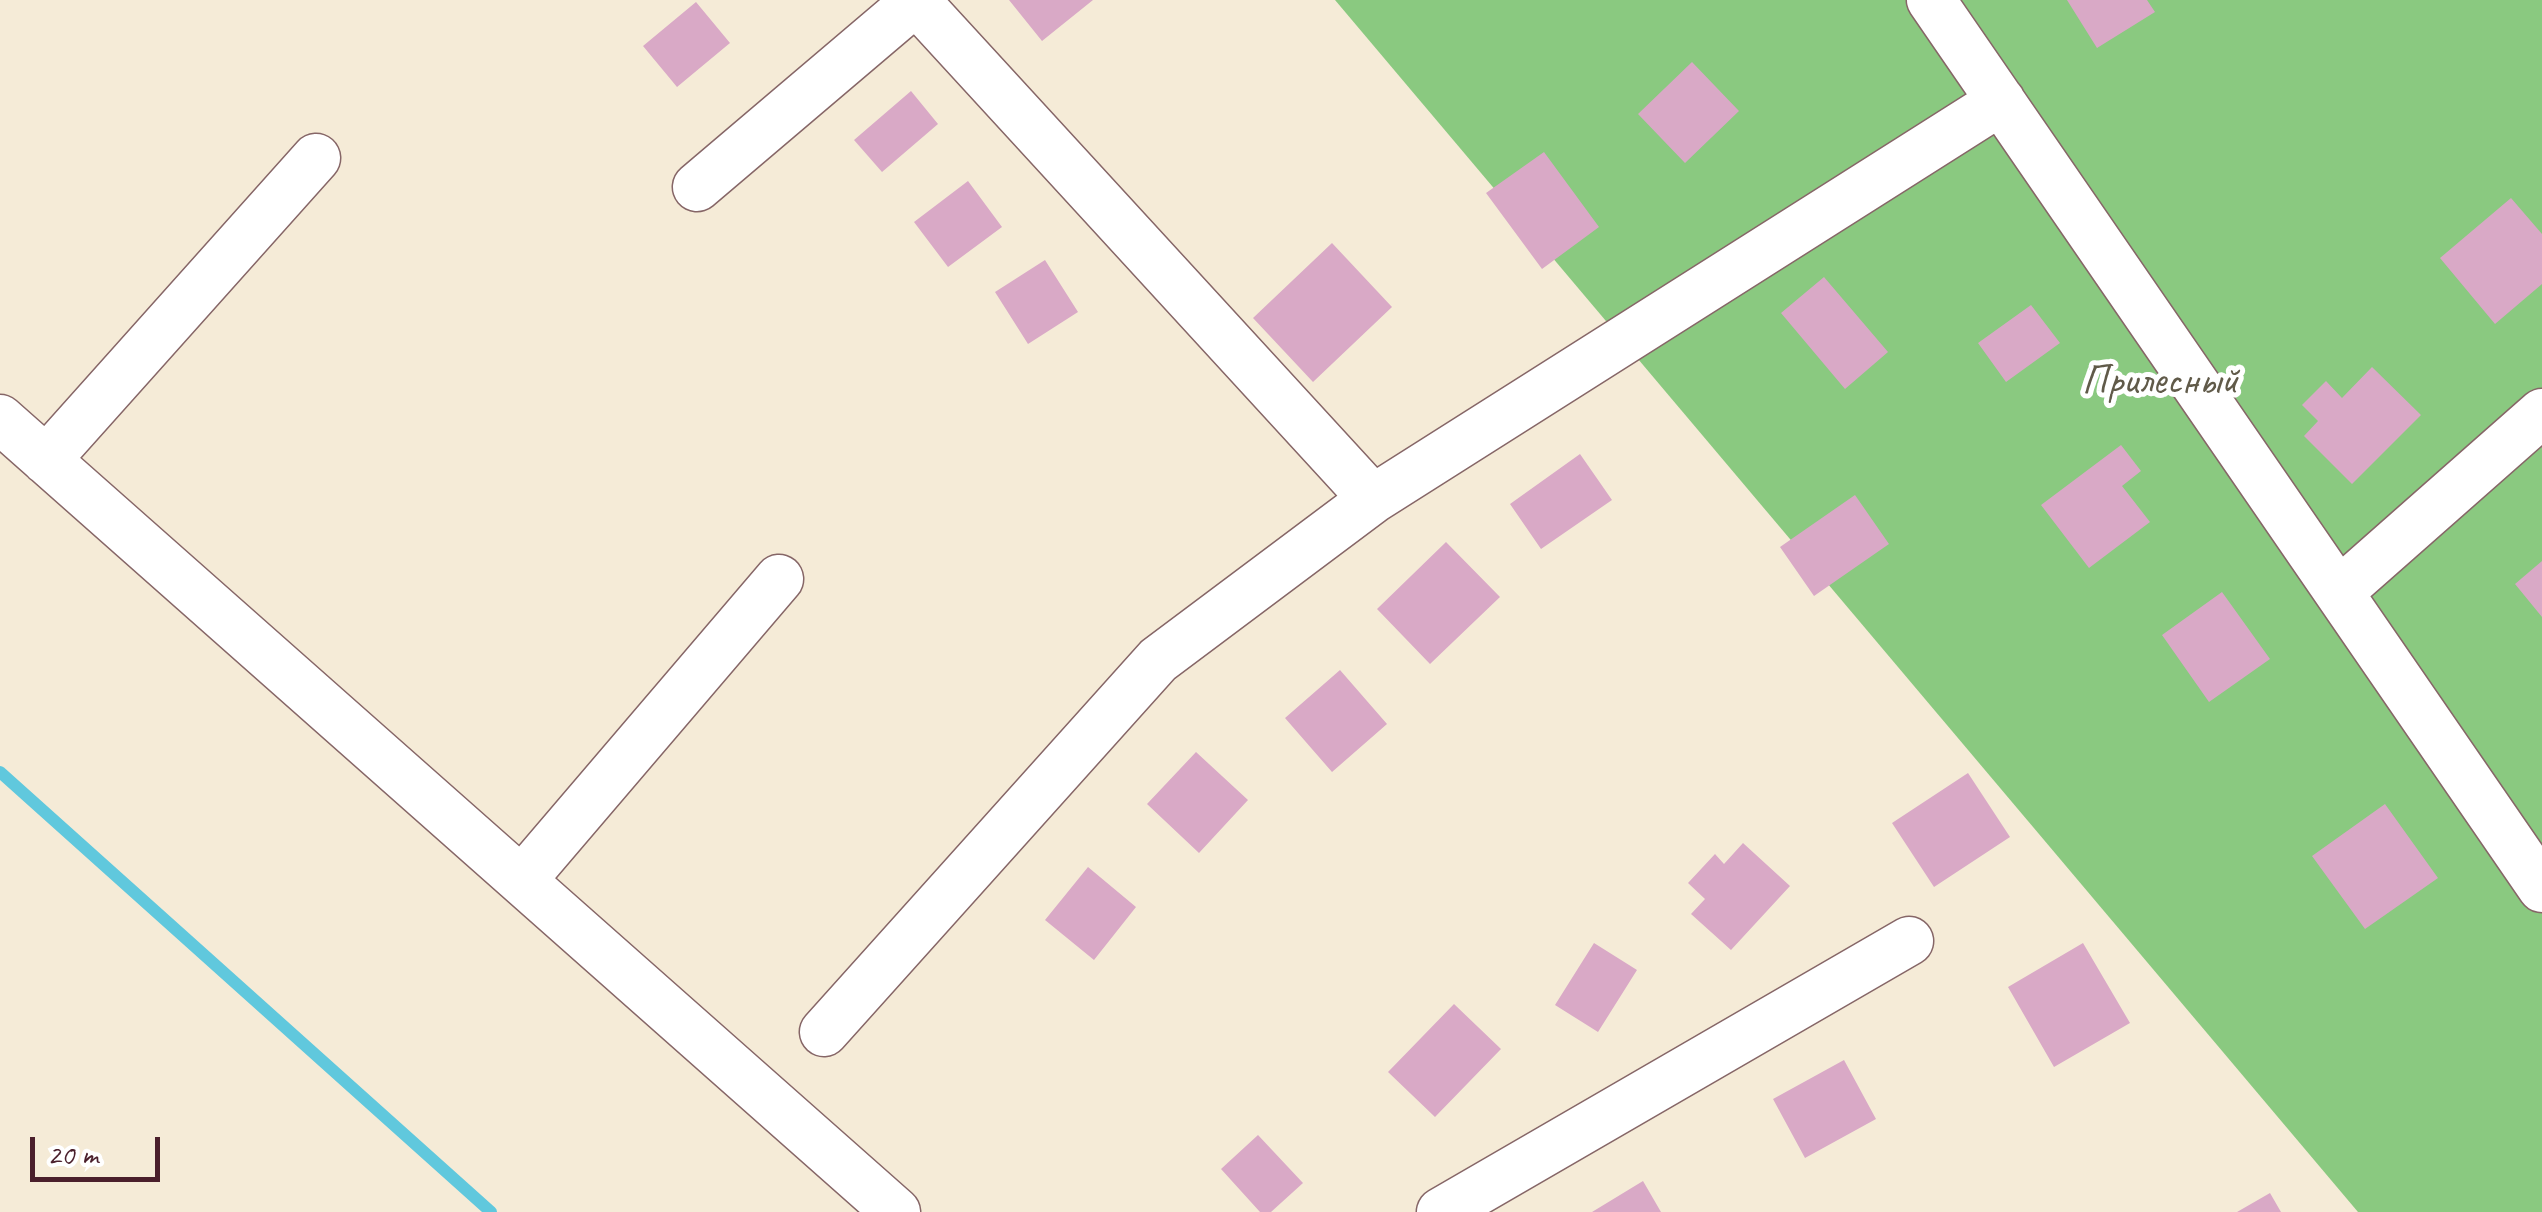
<!DOCTYPE html>
<meta charset="utf-8">
<style>
body{margin:0}
#map{position:relative;width:2542px;height:1212px;overflow:hidden;background:#f5ebd7;font-family:Caveat,sans-serif}
canvas{display:block}
.scale{position:absolute;left:30px;top:1137px;width:130px;height:45px;box-sizing:border-box;border:5px solid #4a1f2b;border-top:0;padding-left:12px;font-size:30px;line-height:35px;white-space:nowrap;color:#4a1f2b;-webkit-text-stroke:8px #fff;paint-order:stroke}
</style>
<div id="map">
<canvas width="2542" height="1212"></canvas>
<div class="scale">20 m</div>
</div>
<script>
const g = document.querySelector('canvas').getContext('2d');
g.lineJoin = 'round';
function fill(path, color) { g.fillStyle = color; g.fill(path, 'evenodd'); }
const shape = rows => new Path2D(rows.map(r => 'M' + r).join(''));
function trace(path, color, width, dash) { g.strokeStyle = color; g.lineWidth = width; g.lineCap = dash ? 'butt' : 'round'; g.setLineDash(dash || []); g.stroke(path); }
function drawText(font, color, halo, rows, align = 'center') {
  g.font = font + ' Caveat,sans-serif'; g.lineWidth = 10; g.setLineDash([]); g.textBaseline = 'middle'; g.strokeStyle = halo; g.fillStyle = color; for (const [text, x, y, turn = 0] of rows) {
    g.save(); g.translate(x, y); g.rotate((+turn || 0) * Math.PI / 180); g.textAlign = isNaN(turn) ? turn : align; if (halo) g.strokeText(text, 0, 0); g.fillText(text, 0, 0); g.restore();
  }
}
fill(shape([
 [1335,0,2542,0,2542,1212,2358,1212]
]), '#8ac980');
trace(shape([
 [0,772,491,1212]
]), '#60c8dd', 12);
fill(shape([
 [1009,0,1093,0,1042,41],
 [2067,0,2147,0,2155,12,2097,48],
 [696,2,730,43,677,87,643,46],
 [1692,62,1739,111,1685,163,1638,114],
 [911,91,938,124,882,172,854,140],
 [1544,152,1599,227,1542,269,1486,193],
 [968,181,1002,227,948,267,914,222],
 [2511,198,2542,234,2542,284,2495,324,2440,258],
 [1332,243,1392,307,1313,382,1253,318],
 [1045,260,1078,312,1028,344,995,292],
 [1824,277,1888,352,1845,389,1781,313],
 [2031,305,2060,343,2006,382,1978,343],
 [2372,367,2421,415,2352,484,2304,436,2318,421,2302,405,2326,381,2342,398],
 [2121,445,2141,471,2122,486,2150,522,2089,568,2041,505],
 [1580,454,1612,500,1541,549,1510,504],
 [1855,495,1889,544,1814,596,1780,547],
 [1446,542,1500,597,1430,664,1377,609],
 [2542,561,2542,617,2515,584],
 [2222,592,2270,659,2209,702,2162,635],
 [1340,670,1387,724,1332,772,1285,718],
 [1196,752,1248,800,1199,853,1147,804],
 [1968,773,2010,837,1934,887,1892,823],
 [2385,804,2438,878,2365,929,2312,856],
 [1743,843,1790,886,1731,950,1691,914,1705,899,1688,883,1715,854,1724,864],
 [1088,867,1136,907,1094,960,1045,920],
 [1594,943,1637,970,1598,1032,1555,1005],
 [2083,943,2130,1023,2054,1067,2008,987],
 [1454,1004,1501,1049,1435,1117,1388,1072],
 [1844,1060,1876,1119,1805,1158,1773,1099],
 [1258,1135,1303,1183,1271,1212,1260,1212,1221,1169],
 [1643,1181,1661,1212,1592,1212],
 [2270,1193,2281,1212,2237,1212]
]), '#d9a9c6');
const street = shape([
 [915,0,1373,499],
 [1931,0,2542,888],
 [697,187,916,1],
 [0,419,896,1212],
 [46,460,316,158],
 [2339,592,2542,413],
 [522,880,779,579],
 [824,1032,1158,660,1373,499,2001,101],
 [1441,1212,1909,941]
]);
trace(street, '#866667', 51);
trace(street, '#fff', 48);
drawText('42px', '#605a49', '#fff', [
 ["Прилесный",2160,382]
]);
</script>
